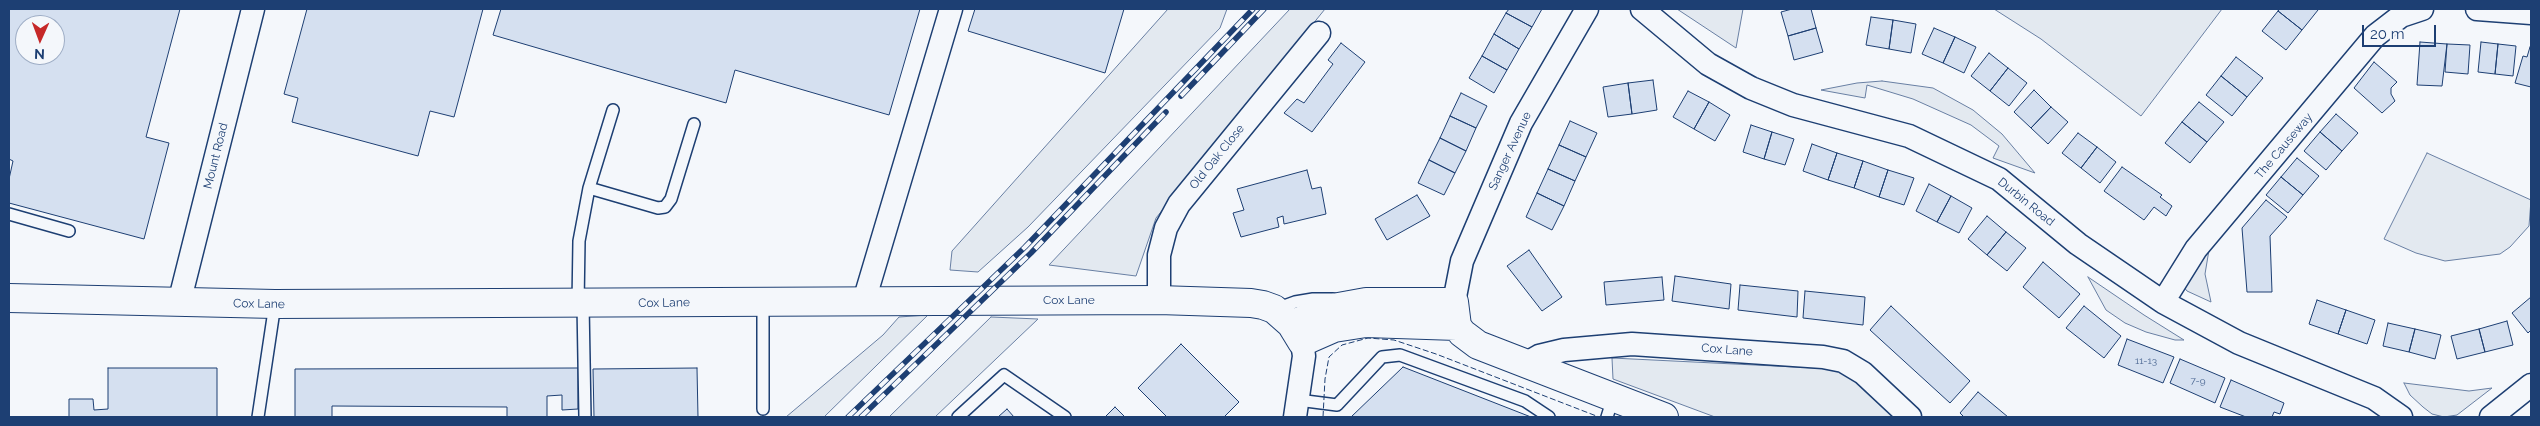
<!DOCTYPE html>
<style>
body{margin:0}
#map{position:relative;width:2540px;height:426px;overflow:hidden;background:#f4f7fb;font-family:Raleway,sans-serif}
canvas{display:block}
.frame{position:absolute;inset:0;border:10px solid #1d3f73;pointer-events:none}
.north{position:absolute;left:15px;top:15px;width:50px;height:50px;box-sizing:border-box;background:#f4f7fb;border:1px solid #9eadc5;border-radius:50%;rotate:182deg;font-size:14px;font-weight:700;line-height:20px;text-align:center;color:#1d3f73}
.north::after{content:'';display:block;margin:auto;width:18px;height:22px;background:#c62828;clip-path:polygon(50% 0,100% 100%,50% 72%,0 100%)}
.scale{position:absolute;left:2362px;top:25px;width:74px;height:22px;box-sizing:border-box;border:2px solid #1d3f73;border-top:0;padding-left:6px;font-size:15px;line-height:18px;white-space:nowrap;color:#1d3f73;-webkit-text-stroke:4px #f4f7fb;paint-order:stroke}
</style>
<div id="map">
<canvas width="2540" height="426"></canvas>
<div class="frame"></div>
<div class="north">N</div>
<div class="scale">20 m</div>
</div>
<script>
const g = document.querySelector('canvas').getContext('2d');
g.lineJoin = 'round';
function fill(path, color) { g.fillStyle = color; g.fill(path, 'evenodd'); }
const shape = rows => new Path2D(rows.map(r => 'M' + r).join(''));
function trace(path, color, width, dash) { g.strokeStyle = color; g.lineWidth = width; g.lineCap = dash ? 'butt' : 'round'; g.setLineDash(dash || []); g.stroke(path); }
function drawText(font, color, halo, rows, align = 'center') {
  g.font = font + ' Raleway,sans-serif'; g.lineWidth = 4; g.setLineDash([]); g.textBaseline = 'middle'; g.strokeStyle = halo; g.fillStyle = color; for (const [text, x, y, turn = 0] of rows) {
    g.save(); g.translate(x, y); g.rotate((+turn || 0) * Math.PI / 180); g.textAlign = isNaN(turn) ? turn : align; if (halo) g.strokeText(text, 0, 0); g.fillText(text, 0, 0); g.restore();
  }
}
const green = shape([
 [1168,9,1227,9,1220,28,1028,227,978,272,950,270,952,251,1168,9],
 [1290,9,1325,9,1156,218,1136,276,1049,265,1290,9],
 [1677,9,1743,9,1736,48,1677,9],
 [1994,9,2222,9,2141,116,2041,39,1994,9],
 [1882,81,1933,88,1973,110,2002,134,2035,173,1993,158,1999,146,1971,125,1913,99,1867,85,1865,98,1821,90,1857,83,1882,81],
 [2427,153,2531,200,2529,226,2510,247,2500,254,2445,261,2416,253,2384,239,2427,153],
 [2210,244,2205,274,2211,302,2187,291,2183,286,2210,244],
 [2088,277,2144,315,2184,340,2175,340,2146,332,2125,323,2106,310,2088,277],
 [928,315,824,417,786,417,883,335,899,317,928,315],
 [991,317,1038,319,935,417,889,417,991,317],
 [1612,358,1836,369,1849,374,1893,417,1715,417,1613,379,1612,358],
 [2404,383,2469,391,2492,388,2457,415,2444,417,2432,414,2423,407,2410,395,2404,383]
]);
fill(green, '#e3e9f0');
trace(green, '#687fa3', 1);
const building = shape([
 [9,9,180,9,146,137,169,143,144,239,9,203,9,179,13,161,9,159,9,9],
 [25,25,55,25,55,55,25,55,25,25],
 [307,9,483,9,454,117,430,111,418,156,292,122,298,98,284,94,307,9],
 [501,9,920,9,889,115,735,70,726,103,493,35,501,9],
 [975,9,1124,9,1105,73,968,31,975,9],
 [1509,9,1542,9,1532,27,1506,13,1509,9],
 [1792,9,1811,9,1816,28,1788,36,1781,12,1792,9],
 [2280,9,2317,9,2318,10,2302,30,2278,11,2280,9],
 [2278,11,2302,30,2286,50,2262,31,2278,11],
 [1506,13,1532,27,1519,49,1494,34,1506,13],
 [1871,17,1893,20,1889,49,1866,45,1871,17],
 [1893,20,1916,24,1911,53,1889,49,1893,20],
 [1816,28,1823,52,1794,60,1788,36,1816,28],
 [1934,28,1955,37,1943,63,1922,54,1934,28],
 [1494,34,1519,49,1507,70,1482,56,1494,34],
 [1955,37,1976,47,1964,73,1943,63,1955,37],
 [2420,42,2447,44,2442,86,2417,85,2420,42],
 [2481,42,2498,44,2495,74,2478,72,2481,42],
 [1341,43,1365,62,1312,132,1284,113,1297,99,1304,103,1333,64,1328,60,1341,43],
 [2447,44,2470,45,2468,74,2445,72,2447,44],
 [2498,44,2516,46,2513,76,2495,74,2498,44],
 [2530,47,2531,47,2531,87,2515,83,2523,56,2527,57,2530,47],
 [1989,53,2008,68,1990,91,1971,76,1989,53],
 [1482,56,1507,70,1494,93,1469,78,1482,56],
 [2236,57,2263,78,2247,97,2221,76,2236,57],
 [2374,62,2397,82,2391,88,2391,94,2395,101,2382,113,2354,88,2374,62],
 [2008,68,2027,83,2009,106,1990,91,2008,68],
 [2221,76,2247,97,2232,116,2206,95,2221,76],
 [1653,80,1657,110,1632,114,1628,83,1653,80],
 [1628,83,1632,114,1608,117,1603,87,1628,83],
 [2034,90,2051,107,2031,128,2014,112,2034,90],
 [1688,91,1709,102,1694,129,1673,117,1688,91],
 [1461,93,1487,106,1476,128,1450,116,1461,93],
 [1709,102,1730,115,1715,141,1694,129,1709,102],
 [2199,102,2224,122,2207,142,2182,122,2199,102],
 [2051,107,2068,122,2048,144,2031,128,2051,107],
 [2336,114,2358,133,2342,151,2320,132,2336,114],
 [1450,116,1476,128,1466,151,1440,138,1450,116],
 [1570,121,1597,133,1586,157,1559,145,1570,121],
 [2182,122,2207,142,2190,163,2165,143,2182,122],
 [1751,125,1772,132,1764,159,1743,152,1751,125],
 [1772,132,1794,139,1785,165,1764,159,1772,132],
 [2320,132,2342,151,2326,170,2304,151,2320,132],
 [2078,133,2097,147,2081,168,2062,153,2078,133],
 [1440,138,1466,151,1455,173,1429,160,1440,138],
 [1812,144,1837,153,1828,180,1803,171,1812,144],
 [1559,145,1586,157,1575,181,1548,169,1559,145],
 [2097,147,2116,162,2100,183,2081,168,2097,147],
 [1837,153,1863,161,1854,188,1828,180,1837,153],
 [2297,158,2319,176,2303,195,2281,177,2297,158],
 [1429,160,1455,173,1444,195,1418,183,1429,160],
 [1863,161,1888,170,1879,197,1854,188,1863,161],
 [2122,167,2162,195,2160,197,2172,206,2166,216,2154,207,2144,220,2104,191,2122,167],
 [1548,169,1575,181,1564,206,1537,193,1548,169],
 [1307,170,1312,189,1321,187,1326,214,1284,224,1283,216,1277,218,1279,227,1241,237,1233,213,1244,210,1237,189,1307,170],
 [1888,170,1914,178,1904,205,1879,197,1888,170],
 [2281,177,2303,195,2288,213,2266,195,2281,177],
 [1929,184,1951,196,1937,222,1916,211,1929,184],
 [1537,193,1564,206,1552,230,1526,217,1537,193],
 [1417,195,1430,216,1387,240,1375,219,1417,195],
 [1951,196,1972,208,1959,233,1937,222,1951,196],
 [2266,200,2287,217,2270,236,2272,292,2247,292,2242,228,2266,200],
 [1987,216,2006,232,1987,255,1968,239,1987,216],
 [2006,232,2026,248,2007,271,1987,255,2006,232],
 [1529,250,1562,297,1542,311,1507,266,1529,250],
 [2043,262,2080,294,2059,318,2023,287,2043,262],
 [1675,276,1731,284,1729,309,1672,301,1675,276],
 [1662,277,1664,300,1606,305,1604,282,1662,277],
 [1740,285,1798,291,1797,317,1738,310,1740,285],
 [1805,291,1865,297,1863,325,1803,318,1805,291],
 [2531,297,2531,330,2528,333,2512,313,2531,297],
 [2317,300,2346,310,2338,334,2309,324,2317,300],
 [1891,306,1970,381,1950,403,1870,330,1891,306],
 [2084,306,2121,336,2104,358,2066,328,2084,306],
 [2346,310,2375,320,2367,344,2338,334,2346,310],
 [2507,321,2513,345,2485,352,2479,329,2507,321],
 [2388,323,2415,329,2409,352,2383,346,2388,323],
 [2415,329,2441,335,2435,359,2409,352,2415,329],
 [2479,329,2485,352,2457,359,2451,336,2479,329],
 [2127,339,2174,357,2163,383,2118,365,2127,339],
 [1181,344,1239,402,1224,417,1167,417,1138,388,1181,344],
 [2180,359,2225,378,2215,403,2170,383,2180,359],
 [1403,367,1531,417,1351,417,1403,367],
 [108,368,217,368,217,417,69,417,69,399,93,399,94,410,108,409,108,368],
 [578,368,578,409,562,410,562,395,547,396,547,417,507,417,507,407,332,406,332,417,295,417,295,369,578,368],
 [697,368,698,417,594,417,593,369,697,368],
 [2231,380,2284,403,2280,414,2274,412,2272,417,2246,417,2220,407,2231,380],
 [1978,392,2008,417,1964,417,1960,413,1978,392],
 [1115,407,1125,417,1105,417,1115,407],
 [1007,409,1014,417,998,417,1007,409]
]);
fill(building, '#d5e0f0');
trace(building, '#1d3f73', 1);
const service = shape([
 [589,188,658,208,665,207,671,199,694,124],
 [9,214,69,231],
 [578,304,579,241,589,188,613,110],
 [583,304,585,417],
 [1276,309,1295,302,1313,299,1333,299],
 [1298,400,1337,405,1382,357,1400,355,1525,401,1549,417],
 [763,409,763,302],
 [258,417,275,304],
 [958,417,1004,375,1065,417],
 [1607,417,1613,398]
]);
const minor = shape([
 [1642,9,1708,64,1751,88,1793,105,1909,136,1999,179,2078,244,2163,302,2239,343,2374,398,2401,417],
 [2477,9,2531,13],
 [1159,300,1159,255,1166,228,1179,204,1319,33],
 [864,301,951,9],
 [1454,302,1462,261,1521,123,1587,9],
 [2163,302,2196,249,2375,36,2401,16,2422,9],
 [179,303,253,9],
 [1525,364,1539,356,1564,350,1632,344,1823,357,1843,361,1863,373,1910,417],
 [1295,417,1304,356,1302,342],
 [2491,417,2531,385]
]);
const tertiary = shape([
 [9,298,275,304,1159,300,1251,303,1263,305,1274,309,1291,324,1302,342,1334,328,1366,323,1457,326],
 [1295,323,1333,308,1366,302,1454,302,1457,326,1462,333,1478,345,1664,417]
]);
trace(service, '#1d3f73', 14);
trace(minor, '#1d3f73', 25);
trace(tertiary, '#1d3f73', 30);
trace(service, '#f4f7fb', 11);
trace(minor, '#f4f7fb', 22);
trace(tertiary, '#f4f7fb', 28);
const rail = shape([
 [1181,96,1264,9],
 [848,417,1025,247,1253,9],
 [861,417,1031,253,1166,112]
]);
trace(rail, '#1d3f73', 5.5);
trace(rail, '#f4f7fb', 4, [11]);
trace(shape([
 [1323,417,1325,379,1329,357,1342,345,1368,338,1394,340,1436,354,1599,417]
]), '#1d3f73', 1, [6, 2.5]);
drawText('10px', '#4b6792', null, [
 ["11-13",2146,361],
 ["7-9",2198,381]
]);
drawText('12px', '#1d3f73', '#f4f7fb', [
 ["The Causeway",2284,146,-50],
 ["Sanger Avenue",1510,151,-65],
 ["Mount Road",216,156,-76],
 ["Old Oak Close",1217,157,-51],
 ["Durbin Road",2026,202,39],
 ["Cox Lane",1069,300],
 ["Cox Lane",664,303,-1],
 ["Cox Lane",259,304,1],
 ["Cox Lane",1727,350,4]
]);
</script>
